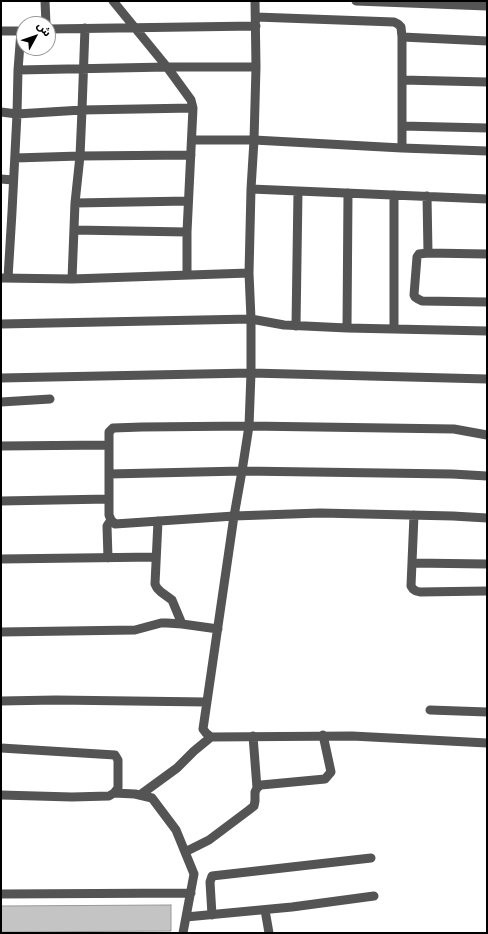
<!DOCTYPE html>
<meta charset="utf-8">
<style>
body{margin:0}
#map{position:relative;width:488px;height:934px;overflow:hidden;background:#fff;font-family:Barlow,"Noto Sans Arabic",sans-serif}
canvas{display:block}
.frame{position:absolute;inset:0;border:2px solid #000;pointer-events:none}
.north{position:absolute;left:16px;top:16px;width:40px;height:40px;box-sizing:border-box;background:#fff;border:1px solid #999;border-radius:50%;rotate:50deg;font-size:11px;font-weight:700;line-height:16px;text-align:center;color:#000}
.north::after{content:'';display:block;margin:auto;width:14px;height:18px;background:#000;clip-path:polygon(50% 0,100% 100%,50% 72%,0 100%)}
</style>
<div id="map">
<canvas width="488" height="934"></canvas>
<div class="frame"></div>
<div class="north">ش</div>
</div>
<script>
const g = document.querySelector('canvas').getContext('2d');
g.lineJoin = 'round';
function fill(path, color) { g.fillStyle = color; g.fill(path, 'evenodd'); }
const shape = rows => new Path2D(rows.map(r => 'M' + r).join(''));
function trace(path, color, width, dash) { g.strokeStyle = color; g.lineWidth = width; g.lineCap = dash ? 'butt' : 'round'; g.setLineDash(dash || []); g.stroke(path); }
const building = shape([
 [171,905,171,931,1,932,1,906,171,905]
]);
fill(building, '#c4c4c4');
trace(building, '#989898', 1);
trace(shape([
 [45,1,46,24],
 [113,1,167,67,191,100,193,108,187,232,187,275],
 [255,1,256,67,254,140,251,189,249,273,251,319,251,373,249,426,242,471,234,516,203,729,206,733,211,737,352,736,487,743],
 [356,1,487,6],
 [256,17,394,22,398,24,401,27,402,37,402,148],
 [48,29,256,26],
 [1,31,24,31],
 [402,37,487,41],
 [18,70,167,67,256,67],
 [402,80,487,82],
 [1,112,17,114,82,110,193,108],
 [402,126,487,128],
 [192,140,254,140,402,148,487,151],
 [15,158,80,156,191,155],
 [1,179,13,180],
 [251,189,487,199],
 [427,196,428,253,487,254],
 [75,203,188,201],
 [74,230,187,232],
 [428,253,419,254,417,257,414,295,415,297,418,299,422,301,487,302],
 [1,278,72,279,249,273],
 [8,278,12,212,17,114,18,70,21,31],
 [72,279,75,203,80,156,82,110,85,28],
 [1,324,251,319,284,325,347,328,487,331],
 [296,326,298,191],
 [347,328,348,193],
 [394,329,394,195],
 [1,378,251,373,487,379],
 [1,402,50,399],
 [487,435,454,429,249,426,142,427,113,428,109,432,109,515,111,520,115,524,234,516,320,513,453,516,487,518],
 [1,446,109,445],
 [109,474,242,471,452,474,487,476],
 [1,501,109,499],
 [414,515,411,586,413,589,416,591,420,592,487,591],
 [158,521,155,584,157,588,161,592,172,600,182,624],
 [108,558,107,526,111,520],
 [1,559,156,557],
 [412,563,487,564],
 [1,632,135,630,161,623,167,623,182,624,218,629],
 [1,701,56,700,207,702],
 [430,710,487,712],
 [253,736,257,788],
 [1,748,115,755,118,760,118,788,114,793,109,796,72,797,1,795],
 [114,793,135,794,152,798,176,830,194,874,183,933],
 [140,795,177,768,194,751,211,737],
 [185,852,209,840,249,810,254,806,255,801,255,792,257,788,261,785,325,779,331,772,323,735],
 [1,894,191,893],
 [265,910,269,933],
 [212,915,210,882,212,876,371,858],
 [186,917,292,907,374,896]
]), '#545454', 9);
</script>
